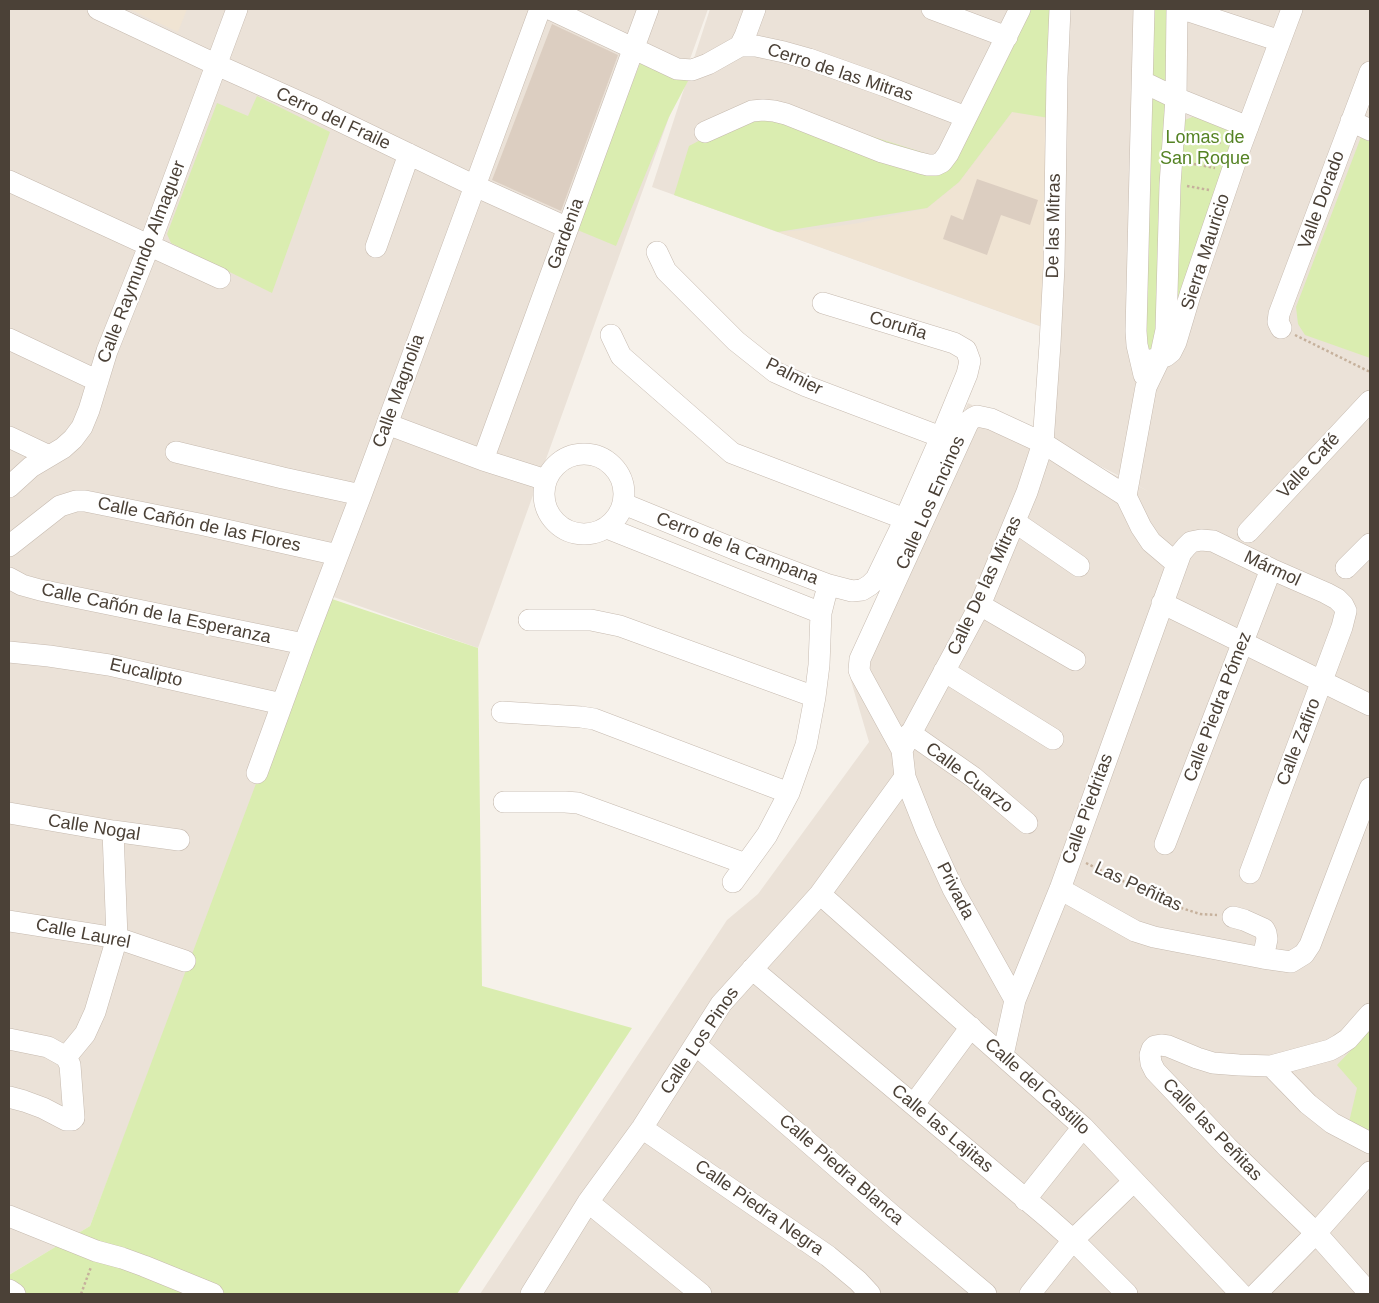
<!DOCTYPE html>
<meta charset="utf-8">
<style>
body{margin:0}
#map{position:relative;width:1379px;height:1303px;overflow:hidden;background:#f6f1ea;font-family:Helvetica,sans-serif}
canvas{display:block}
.frame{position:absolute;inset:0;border:10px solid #4b4137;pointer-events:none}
</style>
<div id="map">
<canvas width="1379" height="1303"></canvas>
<div class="frame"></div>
</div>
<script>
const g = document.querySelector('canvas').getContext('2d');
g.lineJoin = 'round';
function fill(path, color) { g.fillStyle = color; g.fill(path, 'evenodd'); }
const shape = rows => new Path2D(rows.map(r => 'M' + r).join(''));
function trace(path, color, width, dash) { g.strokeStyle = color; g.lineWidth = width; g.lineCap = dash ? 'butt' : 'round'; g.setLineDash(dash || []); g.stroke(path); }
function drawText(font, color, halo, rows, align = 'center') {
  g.font = font + ' Helvetica,sans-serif'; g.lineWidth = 4.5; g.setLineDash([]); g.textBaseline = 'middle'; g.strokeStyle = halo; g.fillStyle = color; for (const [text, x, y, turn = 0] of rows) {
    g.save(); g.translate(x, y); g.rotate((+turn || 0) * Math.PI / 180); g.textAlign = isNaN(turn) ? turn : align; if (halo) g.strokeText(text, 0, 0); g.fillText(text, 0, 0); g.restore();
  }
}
fill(shape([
 [9,9,708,9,478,648,331,596,90,1226,9,1275],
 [710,9,1370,9,1370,1294,480,1294,727,920,758,894,869,742,849,674,968,403,1148,491,1054,442,1042,327,652,187]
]), '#ebe2d8');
fill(shape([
 [129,9,187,9,178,32],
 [1012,112,1049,118,1043,327,778,232,817,229,859,223,927,208,959,182]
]), '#f0e4d3');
fill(shape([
 [1027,9,1056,9,1049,118,1012,112,959,182,927,208,778,232,674,195,689,146,769,104,947,160],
 [1150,9,1175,9,1163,341,1153,353,1145,344],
 [641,61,688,81,669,117,616,246,575,229],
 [257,96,330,132,272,293,171,243,167,234,217,103,248,116],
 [1192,117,1212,120,1238,134,1168,348,1185,120],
 [1361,137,1370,142,1370,358,1305,335,1298,324,1296,307],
 [326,597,478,648,482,986,632,1028,457,1294,9,1294,9,1275,90,1226],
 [1370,1030,1370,1134,1349,1122,1357,1088,1337,1065]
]), '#daedb0');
fill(shape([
 [552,24,618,55,561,211,492,180],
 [977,179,1038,200,1030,225,1001,215,987,255,943,239,951,215,963,220]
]), '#dccec1');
const minor = shape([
 [98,9,217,65,313,108,475,186,568,228],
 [550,9,677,69,692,70,708,64,740,46,756,46,784,52,809,59,885,86,966,117],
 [932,9,1007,37],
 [1177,9,1176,98,1170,185,1166,330,1160,358,1146,387,1126,496,1141,527,1151,542,1177,564],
 [1183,9,1280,41],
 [740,46,745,36,755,9],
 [1143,82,1176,98,1248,127],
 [1351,121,1370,130],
 [705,132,752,111,763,110,774,111,786,114,882,152,920,163,928,165,936,165,942,162,948,154,1020,9],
 [9,181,220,278],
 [376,247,409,154],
 [657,252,666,271,736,341,775,372,806,386,941,437],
 [1281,328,1278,322,1279,314,1370,72],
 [611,335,621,356,732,453,905,519],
 [9,339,98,381],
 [1141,362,1160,358,1166,356,1171,352,1176,342,1190,295,1240,148,1292,9],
 [1144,375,1137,345,1136,331,1144,9],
 [387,424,483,460,546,480],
 [9,437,49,456],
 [176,452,283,478,361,495],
 '544 494a40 40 0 1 1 80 0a40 40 0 1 1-80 0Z',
 [483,460,648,9],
 [9,487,31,467,63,448,73,439,82,427,89,410,107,351,149,246,237,9],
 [624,504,744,553,829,585,852,591,862,590,870,585,876,579,905,519,941,437,967,374,970,361,966,350,954,343,823,303],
 [1015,522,1079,566],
 [607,528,821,613],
 [1248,532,1370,401],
 [9,546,60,506,76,501,85,501,204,525,338,555],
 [1346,568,1370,544],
 [9,578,22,585,40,590,304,644],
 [1162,603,1370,705],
 [980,605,1075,660],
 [529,620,591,620,620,626,815,697],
 [9,652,49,656,109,665,282,704],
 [944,671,1053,739],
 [502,712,581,717,594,719,789,793],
 [910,733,973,777,1027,823],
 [902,750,980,605,1027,492,1043,443,1050,344,1054,267,1057,77,1060,9],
 [257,773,304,644,361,495,475,186,540,9],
 [504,802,565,802,578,803,746,864],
 [9,813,113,831,179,840],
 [1165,844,1271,569],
 [733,882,767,835,789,793,806,745,815,697,819,665,821,613,825,597,829,585],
 [1060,889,1135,931,1154,937,1263,958,1291,962,1304,954,1310,945,1370,788],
 [820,894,1083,1127,1241,1294],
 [1233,917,1244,920,1264,929,1266,933,1267,939,1263,958],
 [9,921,117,938,185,961],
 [752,969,1047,1217,1073,1240,1127,1294],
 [1015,1000,953,889,926,830,905,777,902,750,861,675,859,670,860,659,969,421,973,418,977,416,991,419,1043,443,1126,496],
 [1370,1014,1348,1039,1339,1045,1330,1050,1271,1066,1239,1065,1213,1063,1197,1058,1168,1046,1161,1045,1155,1046,1152,1049,1150,1055,1151,1063,1155,1071,1228,1148,1316,1233,1370,1294],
 [9,1039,48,1047,66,1057,70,1065,74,1118,72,1120,66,1120,43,1108,24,1101,9,1097],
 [696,1045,893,1216,986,1294],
 [1003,1055,1015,1000,1060,889,1177,564,1181,553,1186,547,1191,542,1201,540,1213,541,1271,569,1326,593,1337,599,1343,605,1346,611,1342,627,1250,873],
 [66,1057,85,1034,95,1012,117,938,113,831],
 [1271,1066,1308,1104,1332,1123,1370,1143],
 [914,1104,971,1027],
 [642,1128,828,1256,858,1281,870,1294],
 [1025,1200,1083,1127],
 [588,1202,701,1294],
 [9,1216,96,1251,122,1258,144,1266,213,1294],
 [9,1290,15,1294],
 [531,1294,588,1202,642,1128,721,1004,820,894,905,777],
 [1030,1294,1073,1240,1134,1181],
 [1256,1294,1316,1233,1370,1172]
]);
trace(minor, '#c6baaf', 22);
trace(shape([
 [1189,136,1223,143],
 [1189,163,1215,168],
 [1187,186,1209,190],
 [1295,335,1370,372],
 [1086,863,1172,905,1200,914,1217,915],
 [81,1294,91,1267]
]), '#c6b19c', 2.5, [2.5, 2.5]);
trace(minor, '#fff', 21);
drawText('18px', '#4b4137', '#fff', [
 ["Cerro de las Mitras",840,73,18],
 ["Cerro del Fraile",333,119,25],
 ["Valle Dorado",1322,200,-70],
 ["De las Mitras",1054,226,-89],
 ["Gardenia",566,234,-70],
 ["Sierra Mauricio",1206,252,-72],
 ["Calle Raymundo Almaguer",142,262,-69],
 ["Coruña",898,326,17],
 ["Palmier",794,377,27],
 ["Calle Magnolia",399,391,-70],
 ["Valle Café",1309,466,-47],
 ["Calle Los Encinos",931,503,-66],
 ["Calle Cañón de las Flores",199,525,12],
 ["Cerro de la Campana",737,549,21],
 ["Mármol",1272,569,25],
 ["Calle De las Mitras",985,586,-65],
 ["Calle Cañón de la Esperanza",156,614,12],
 ["Eucalipto",146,673,13],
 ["Calle Piedra Pómez",1218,707,-69],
 ["Calle Zafiro",1299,742,-69],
 ["Calle Cuarzo",969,778,37],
 ["Calle Piedritas",1088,809,-70],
 ["Calle Nogal",94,828,9],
 ["Las Peñitas",1138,887,25],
 ["Privada",955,891,63],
 ["Calle Laurel",83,934,11],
 ["Calle Los Pinos",700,1041,-56],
 ["Calle del Castillo",1037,1087,42],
 ["Calle las Lajitas",942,1129,40],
 ["Calle las Peñitas",1212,1130,46],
 ["Calle Piedra Blanca",841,1170,41],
 ["Calle Piedra Negra",759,1208,35]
]);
drawText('18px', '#558324', '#fff', [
 ["Lomas de",1205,138],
 ["San Roque",1205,159]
]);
</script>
